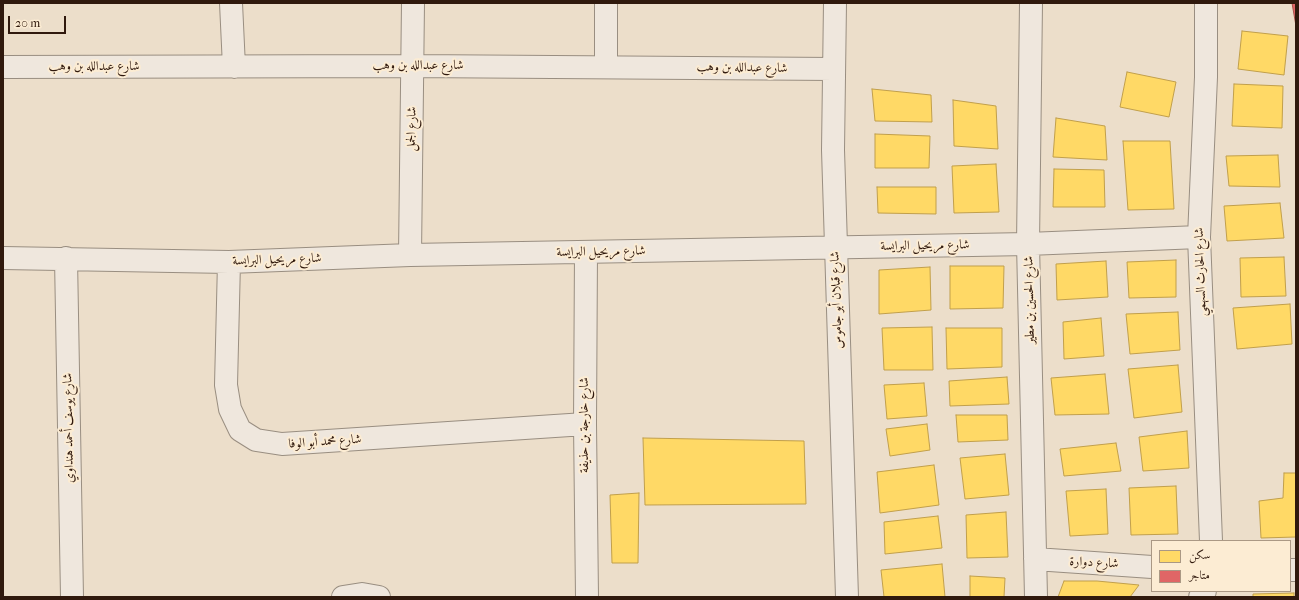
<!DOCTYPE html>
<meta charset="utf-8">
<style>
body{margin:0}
#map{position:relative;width:1299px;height:600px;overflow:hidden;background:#ecdeca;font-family:"IM FELL French Canon",Amiri,serif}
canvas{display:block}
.frame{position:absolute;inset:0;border:4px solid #30190d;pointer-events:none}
.legend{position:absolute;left:1151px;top:540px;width:140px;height:52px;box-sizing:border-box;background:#fcecd3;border:1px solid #aa9884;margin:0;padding:5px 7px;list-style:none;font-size:12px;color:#30190d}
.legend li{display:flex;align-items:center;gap:8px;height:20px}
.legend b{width:20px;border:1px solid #aa9884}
.scale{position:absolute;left:8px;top:16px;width:58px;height:18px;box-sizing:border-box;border:2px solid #30190d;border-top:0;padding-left:5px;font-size:12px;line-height:14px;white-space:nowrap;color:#30190d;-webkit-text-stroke:3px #fcecd3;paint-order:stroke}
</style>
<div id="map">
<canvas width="1299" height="600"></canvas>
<div class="frame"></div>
<ul class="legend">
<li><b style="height:11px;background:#ffd966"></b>سكن</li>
<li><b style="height:11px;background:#e06666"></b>متاجر</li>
</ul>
<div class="scale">20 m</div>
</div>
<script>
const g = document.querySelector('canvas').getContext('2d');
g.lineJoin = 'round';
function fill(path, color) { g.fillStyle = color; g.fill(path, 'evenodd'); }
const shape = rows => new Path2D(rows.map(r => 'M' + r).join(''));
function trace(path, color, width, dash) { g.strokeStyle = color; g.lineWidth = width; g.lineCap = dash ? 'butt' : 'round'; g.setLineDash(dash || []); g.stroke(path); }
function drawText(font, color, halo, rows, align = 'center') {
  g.font = font + ' "IM FELL French Canon",Amiri,serif'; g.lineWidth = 4; g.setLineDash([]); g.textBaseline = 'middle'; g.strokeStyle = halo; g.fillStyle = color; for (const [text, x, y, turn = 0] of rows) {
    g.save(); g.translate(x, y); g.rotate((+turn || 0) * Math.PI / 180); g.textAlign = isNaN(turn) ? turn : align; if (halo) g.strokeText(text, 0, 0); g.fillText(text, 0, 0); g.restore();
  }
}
const homes = shape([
 [1242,31,1288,36,1284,75,1238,69,1242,31],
 [1127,72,1176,82,1169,117,1120,107,1127,72],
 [1234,84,1283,86,1282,128,1232,126,1234,84],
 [872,89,931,95,932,122,875,121,872,89],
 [953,100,996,106,998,149,954,146,953,100],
 [1056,118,1105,126,1107,160,1053,157,1056,118],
 [875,134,930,136,929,168,875,168,875,134],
 [1123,141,1170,141,1174,209,1128,210,1123,141],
 [1278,155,1280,187,1229,186,1226,156,1278,155],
 [996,164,999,212,954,213,952,166,996,164],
 [1054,169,1104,170,1105,207,1053,207,1054,169],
 [877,187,936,187,936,214,878,213,877,187],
 [1280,203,1284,238,1227,241,1224,206,1280,203],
 [1284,257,1286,296,1241,297,1240,258,1284,257],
 [1176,260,1176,297,1129,298,1127,262,1176,260],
 [1106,261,1108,297,1057,300,1056,264,1106,261],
 [950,266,1004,266,1003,308,950,309,950,266],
 [930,267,931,310,879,314,879,270,930,267],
 [1290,304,1292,344,1237,349,1233,308,1290,304],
 [1178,312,1180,350,1130,354,1126,314,1178,312],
 [1101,318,1104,356,1064,359,1063,322,1101,318],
 [932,327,933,370,884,370,882,328,932,327],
 [946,328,1002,328,1002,367,947,369,946,328],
 [1178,365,1182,412,1134,418,1128,369,1178,365],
 [1105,374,1109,414,1055,415,1051,378,1105,374],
 [1007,377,1009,404,950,406,949,381,1007,377],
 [924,383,927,416,887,419,884,385,924,383],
 [956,415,1007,415,1008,440,958,442,956,415],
 [927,424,930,450,890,456,886,429,927,424],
 [1187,431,1189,468,1143,471,1139,437,1187,431],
 [643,438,804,441,806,504,645,505,643,438],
 [1116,443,1121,471,1064,476,1060,449,1116,443],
 [1005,454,1009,495,965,499,960,458,1005,454],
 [934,465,939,505,880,513,877,472,934,465],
 [1284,473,1296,473,1296,537,1261,538,1259,501,1283,498,1284,473],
 [1176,486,1178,534,1131,535,1129,488,1176,486],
 [1106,489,1108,534,1070,536,1066,491,1106,489],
 [639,493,638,563,612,563,610,495,639,493],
 [1006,512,1008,557,967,558,966,515,1006,512],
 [938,516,942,548,885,554,884,522,938,516],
 [942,564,945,597,884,597,881,570,942,564],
 [970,576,1005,578,1004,597,970,597,970,576],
 [1064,581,1097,581,1139,585,1130,597,1058,597,1064,581],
 [1294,593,1294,597,1253,597,1253,594,1294,593]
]);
fill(homes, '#ffd966');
trace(homes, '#c19f4b', 1);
const shops = shape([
 [1292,3,1296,3,1296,26,1292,3]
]);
fill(shops, '#e06666');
trace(shops, '#ab4f4b', 1);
const minor = shape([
 [231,3,234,67],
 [835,3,833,150,847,597],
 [1031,3,1028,244,1036,597],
 [1206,3,1206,77,1199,237,1211,541],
 [3,67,413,66,834,69],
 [606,67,606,3],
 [586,252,585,424,587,597],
 [410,255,413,3],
 [3,258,229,262,410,255,1028,244,1199,237],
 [66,258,72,597],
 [229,262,226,385,230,409,240,430,256,440,282,444,585,424],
 [1035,559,1152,567],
 [1290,570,1296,570],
 [343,597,362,594,379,597],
 [1200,597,1205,591]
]);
trace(minor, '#998e81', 24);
trace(minor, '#efe7dd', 22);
drawText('13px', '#30190d', '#fcecd3', [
 ["شارع عبدالله بن وهب",418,66],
 ["شارع عبدالله بن وهب",94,67],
 ["شارع عبدالله بن وهب",742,68,1],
 ["شارع الجمل",412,129,-89],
 ["شارع مريحيل البرايسة",925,246,-1],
 ["شارع مريحيل البرايسة",601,252,-1],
 ["شارع مريحيل البرايسة",277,260,-2],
 ["شارع الحارث السهمي",1201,272,-92],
 ["شارع قبلان أبو جاموس",837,300,-92],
 ["شارع الحسين بن مطير",1030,300,-91],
 ["شارع خارجة بن حذيفة",585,425,-90],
 ["شارع يوسف أحمد هنداوي",69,428,-91],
 ["شارع محمد أبو الوفا",325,442,-4],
 ["شارع دوارة",1094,563,3]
]);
</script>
